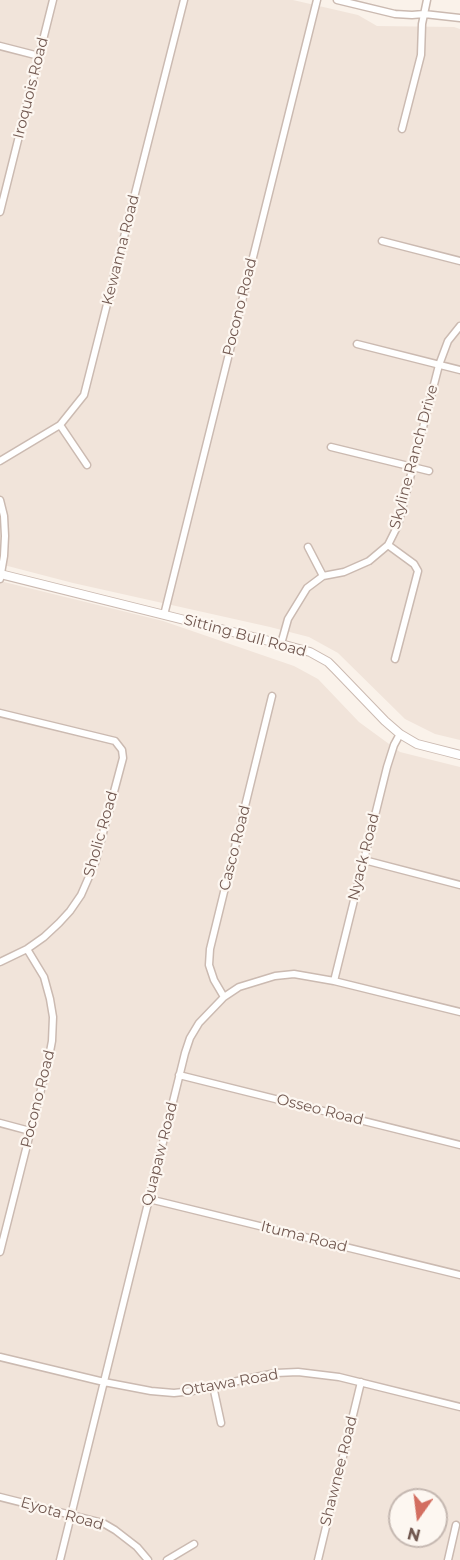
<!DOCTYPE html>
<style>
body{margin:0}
#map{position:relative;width:460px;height:1560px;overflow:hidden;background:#faf2ea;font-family:Montserrat,sans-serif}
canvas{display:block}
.north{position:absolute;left:388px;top:1488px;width:60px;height:60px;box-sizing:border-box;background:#fdf7f1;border:2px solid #c5b8b1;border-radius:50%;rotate:194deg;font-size:16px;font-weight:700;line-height:24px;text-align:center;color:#725951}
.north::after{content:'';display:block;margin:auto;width:21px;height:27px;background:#d36e60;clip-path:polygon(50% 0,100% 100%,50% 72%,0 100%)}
</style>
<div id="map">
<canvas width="460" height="1560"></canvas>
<div class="north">N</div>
</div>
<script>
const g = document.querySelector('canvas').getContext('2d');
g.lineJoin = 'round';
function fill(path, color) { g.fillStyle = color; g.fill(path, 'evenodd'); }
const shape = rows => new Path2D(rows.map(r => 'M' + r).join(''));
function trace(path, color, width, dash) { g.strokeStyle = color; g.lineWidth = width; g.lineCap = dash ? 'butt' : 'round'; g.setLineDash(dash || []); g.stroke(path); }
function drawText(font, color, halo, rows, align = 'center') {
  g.font = font + ' Montserrat,sans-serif'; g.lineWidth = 4.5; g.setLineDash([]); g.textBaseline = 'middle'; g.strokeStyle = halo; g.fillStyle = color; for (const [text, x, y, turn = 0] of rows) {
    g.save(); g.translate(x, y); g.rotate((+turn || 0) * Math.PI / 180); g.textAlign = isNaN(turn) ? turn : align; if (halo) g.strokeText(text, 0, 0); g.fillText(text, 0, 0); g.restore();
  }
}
fill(shape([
 [0,0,293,0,358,15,377,26,454,27,460,29,460,740,435,734,405,719,338,653,309,637,270,627,73,583,0,564],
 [0,581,163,621,294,666,318,679,359,722,400,752,460,767,460,1560,0,1560],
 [400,1500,436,1500,436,1536,400,1536]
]), '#f1e4da');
const minor = shape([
 [337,0,395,14,412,15,424,14,460,18],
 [0,46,39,56],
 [402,129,421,55,422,24,427,0],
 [0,212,53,0],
 [382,241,460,261],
 [357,344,460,370],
 [60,425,87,465],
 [331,447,429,471],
 [0,461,60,425,84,395,184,0],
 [0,500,4,516,5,536,4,556,0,579],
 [388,545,414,564,418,571,395,659],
 [308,547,323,576],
 [164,615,317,0],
 [281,644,288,619,307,588,323,576,344,572,369,561,388,545,398,525,439,365,448,341,460,326],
 [0,713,115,741,122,750,123,758,95,863,81,895,70,911,59,923,44,937,27,949,0,962],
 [364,860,460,885],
 [334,981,387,767,394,745,400,734],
 [224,997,214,980,209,965,210,949,272,696],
 [179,1075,460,1145],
 [0,1123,30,1131],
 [149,1199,460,1275],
 [0,1252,48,1062,52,1041,53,1017,50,999,44,977,27,949],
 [0,1357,104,1382,151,1391,174,1393,192,1391,256,1377,276,1373,298,1372,339,1377,460,1407],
 [213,1386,221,1423],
 [0,1497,103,1523,115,1530,137,1547,148,1560],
 [60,1560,185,1053,190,1038,199,1023,224,997,239,987,275,976,294,974,334,981,460,1012],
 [167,1560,194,1544],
 [318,1560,361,1382],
 [448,1560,456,1525]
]);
const tertiary = shape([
 [0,574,281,644,310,652,328,662,335,669,385,721,400,734,417,744,460,755]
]);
trace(minor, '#cbbab1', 9);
trace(tertiary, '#cbbab1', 10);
trace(minor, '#fff', 6);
trace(tertiary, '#fff', 8);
drawText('15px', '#725951', '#fdf7f1', [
 ["Iroquois Road",31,88,-76],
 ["Kewanna Road",121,250,-76],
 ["Pocono Road",240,307,-76],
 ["Skyline Ranch Drive",414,457,-75],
 ["Sitting Bull Road",245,636,15],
 ["Sholic Road",101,834,-74],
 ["Casco Road",235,848,-76],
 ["Nyack Road",364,857,-76],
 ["Pocono Road",38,1099,-76],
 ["Osseo Road",320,1110,14],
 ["Quapaw Road",160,1154,-76],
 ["Ituma Road",304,1237,14],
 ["Ottawa Road",230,1383,-10],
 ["Shawnee Road",339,1471,-76],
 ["Eyota Road",62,1514,16]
]);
</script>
